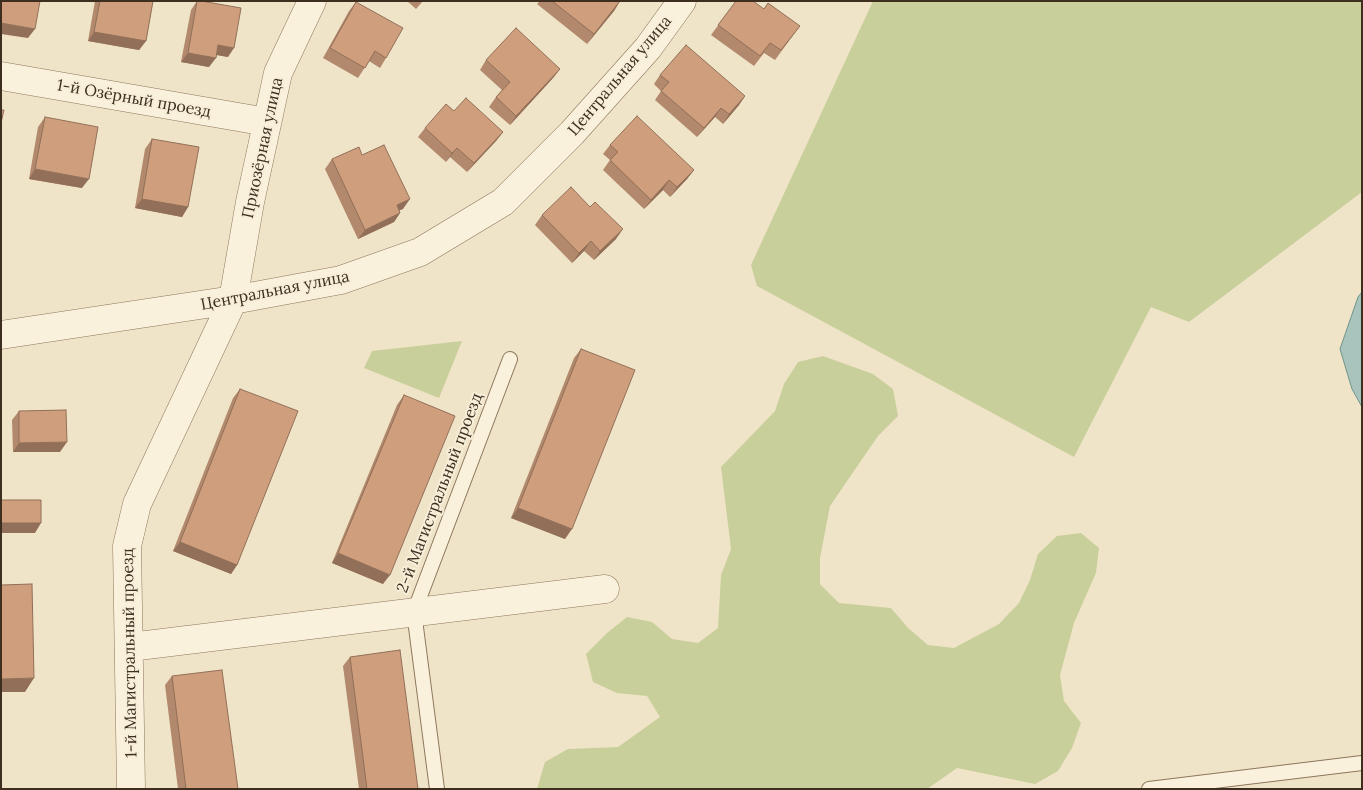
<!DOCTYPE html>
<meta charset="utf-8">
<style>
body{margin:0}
#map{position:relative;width:1363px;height:790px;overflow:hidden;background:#f0e4c8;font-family:Lora,serif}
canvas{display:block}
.frame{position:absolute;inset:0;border:2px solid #3d2e20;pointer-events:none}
</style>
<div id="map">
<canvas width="1363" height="790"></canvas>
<div class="frame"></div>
</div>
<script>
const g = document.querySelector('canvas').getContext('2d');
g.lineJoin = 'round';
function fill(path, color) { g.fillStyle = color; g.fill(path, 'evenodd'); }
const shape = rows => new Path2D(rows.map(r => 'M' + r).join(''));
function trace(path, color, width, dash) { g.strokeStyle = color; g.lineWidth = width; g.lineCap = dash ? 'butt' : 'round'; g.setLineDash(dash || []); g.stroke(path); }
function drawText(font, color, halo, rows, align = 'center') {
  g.font = font + ' Lora,serif'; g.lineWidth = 4; g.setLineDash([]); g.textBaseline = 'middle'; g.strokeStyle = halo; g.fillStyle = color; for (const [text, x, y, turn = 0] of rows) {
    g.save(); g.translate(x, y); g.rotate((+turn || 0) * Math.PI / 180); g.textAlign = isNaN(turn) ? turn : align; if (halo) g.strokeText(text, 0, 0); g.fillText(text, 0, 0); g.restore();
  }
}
fill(shape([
 [873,1,1362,1,1362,192,1189,322,1151,307,1074,457,757,286,751,265],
 [462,341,439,398,364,368,372,351],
 [823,356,873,374,893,389,898,416,878,436,830,506,820,558,820,584,839,603,891,608,908,628,928,645,954,648,999,624,1019,603,1030,580,1038,554,1057,536,1081,533,1099,548,1096,573,1074,623,1060,675,1064,701,1081,723,1072,748,1058,771,1035,784,957,768,927,789,537,789,545,762,568,749,618,747,660,717,647,696,617,693,593,682,586,654,607,633,627,617,652,622,672,639,698,643,718,628,721,575,731,549,721,467,775,411,784,384,798,362]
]), '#c9cf9b');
const water = shape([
 [1362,292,1362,407,1352,389,1340,349,1358,297,1362,292]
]);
fill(water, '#a9c4bc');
trace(water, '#6f938a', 1);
const lane = shape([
 [437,789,414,612,510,359],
 [1149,789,1362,763]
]);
const street = shape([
 [1,76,267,122],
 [1,335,233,300,341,280,420,252,503,202,572,133,648,48,682,1],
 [130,647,605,589],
 [131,789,127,546,137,504,233,300,250,202,278,73,312,1]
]);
trace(lane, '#8d765c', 16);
trace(street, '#8d765c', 29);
trace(lane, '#faf1dc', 14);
trace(street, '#faf1dc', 28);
fill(shape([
 [95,1,153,1,146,41,139,50,88,41],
 [197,1,228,57,216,55,209,67,181,62,191,10],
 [407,1,423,1,416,9],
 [540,1,620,1,614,11,587,44,537,4],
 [736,1,764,9,800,26,775,60,764,53,754,66,711,35],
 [356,2,386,58,380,68,369,61,358,78,323,58,349,11],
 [486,60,560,69,553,78,510,125,489,107,496,97,502,90,480,70],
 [660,75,745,96,739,105,723,124,715,117,697,137,655,100,661,91,654,84],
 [454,111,503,132,496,141,467,172,450,157,446,162,418,137,425,128],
 [45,117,82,188,29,179,38,127],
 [152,139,188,207,182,217,135,208,145,149],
 [610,145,694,170,687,179,670,197,663,190,644,209,603,170,610,160,603,154],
 [362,155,403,209,399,210,400,213,394,222,358,239,325,169,332,159],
 [542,215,616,239,594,260,584,251,572,263,535,225],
 [581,349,565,539,511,518,574,358],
 [240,389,237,565,231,574,173,551,233,398],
 [404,395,383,584,332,563,397,405],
 [19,411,60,452,13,452,12,420],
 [350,657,418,789,359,789,343,666],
 [172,676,238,789,178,789,165,685]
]), '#b2896c');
fill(shape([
 [620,1,614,11,587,44,594,34],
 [1,23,35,29,28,38,1,34],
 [94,32,146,41,139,50,88,41],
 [218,45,234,48,228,57,212,54],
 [188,53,216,58,209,67,181,62],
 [560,69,553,78,510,125,516,116],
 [745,96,739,105,723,124,729,114],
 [721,108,715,117,697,137,704,128],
 [503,132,496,141,467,172,474,163],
 [457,148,450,157,446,162,452,153],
 [35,169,89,179,82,188,29,179],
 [694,170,687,179,670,197,677,187],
 [669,180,663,190,644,209,651,200],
 [142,199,188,207,182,217,135,208],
 [410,199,403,209,390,214,397,205],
 [400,213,394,222,358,239,365,230],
 [623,229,616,239,594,260,600,251],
 [591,241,584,251,572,263,579,253],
 [67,442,60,452,13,452,19,443],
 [518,508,572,529,565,539,511,518],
 [1,523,41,523,35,533,1,533],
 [180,542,237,565,231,574,173,551],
 [338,553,390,575,383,584,332,563],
 [34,678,25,692,1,692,1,679]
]), '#916f58');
const building = shape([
 [1,1,40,1,35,29,1,23,1,1],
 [100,1,153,1,146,41,94,32,100,1],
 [197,1,201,1,241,8,234,48,218,45,216,58,188,53,197,1],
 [552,1,620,1,594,34,552,1],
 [736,1,753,1,764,9,768,3,800,26,781,50,770,43,760,56,718,25,736,1],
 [356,2,403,28,386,58,375,51,365,68,330,48,356,2],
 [516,28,560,69,516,116,496,97,510,82,486,60,516,28],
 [686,45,745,96,729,114,721,108,704,128,661,91,669,82,660,75,686,45],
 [466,98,503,132,474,163,457,148,452,153,425,128,446,104,454,111,466,98],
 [1,110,4,110,1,123,1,110],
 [637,116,694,170,677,187,669,180,651,200,610,160,618,152,610,145,637,116],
 [45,117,98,127,89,179,35,169,45,117],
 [152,139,199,147,188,207,142,199,152,139],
 [384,145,410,199,397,205,400,213,365,230,332,159,359,147,362,155,384,145],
 [571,187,590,207,595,202,623,229,600,251,591,241,579,253,542,215,571,187],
 [581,349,635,370,572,529,518,508,581,349],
 [240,389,298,411,237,565,180,542,240,389],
 [404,395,455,416,390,575,338,553,404,395],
 [66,410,67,442,19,443,19,411,66,410],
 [1,500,41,500,41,523,1,523,1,500],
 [32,584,34,678,1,679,1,585,32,584],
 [400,650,418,789,367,789,350,657,400,650],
 [222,670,238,789,186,789,172,676,222,670]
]);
fill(building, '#cf9f7d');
trace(building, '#916f58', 1);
drawText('16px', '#3d2e20', '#f7eed8', [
 ["Центральная улица",620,76,-50],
 ["1-й Озёрный проезд",134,99,10],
 ["Приозёрная улица",263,148,-78],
 ["Центральная улица",275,291,-11],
 ["2-й Магистральный проезд",440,493,-69],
 ["1-й Магистральный проезд",130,653,-91]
]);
</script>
